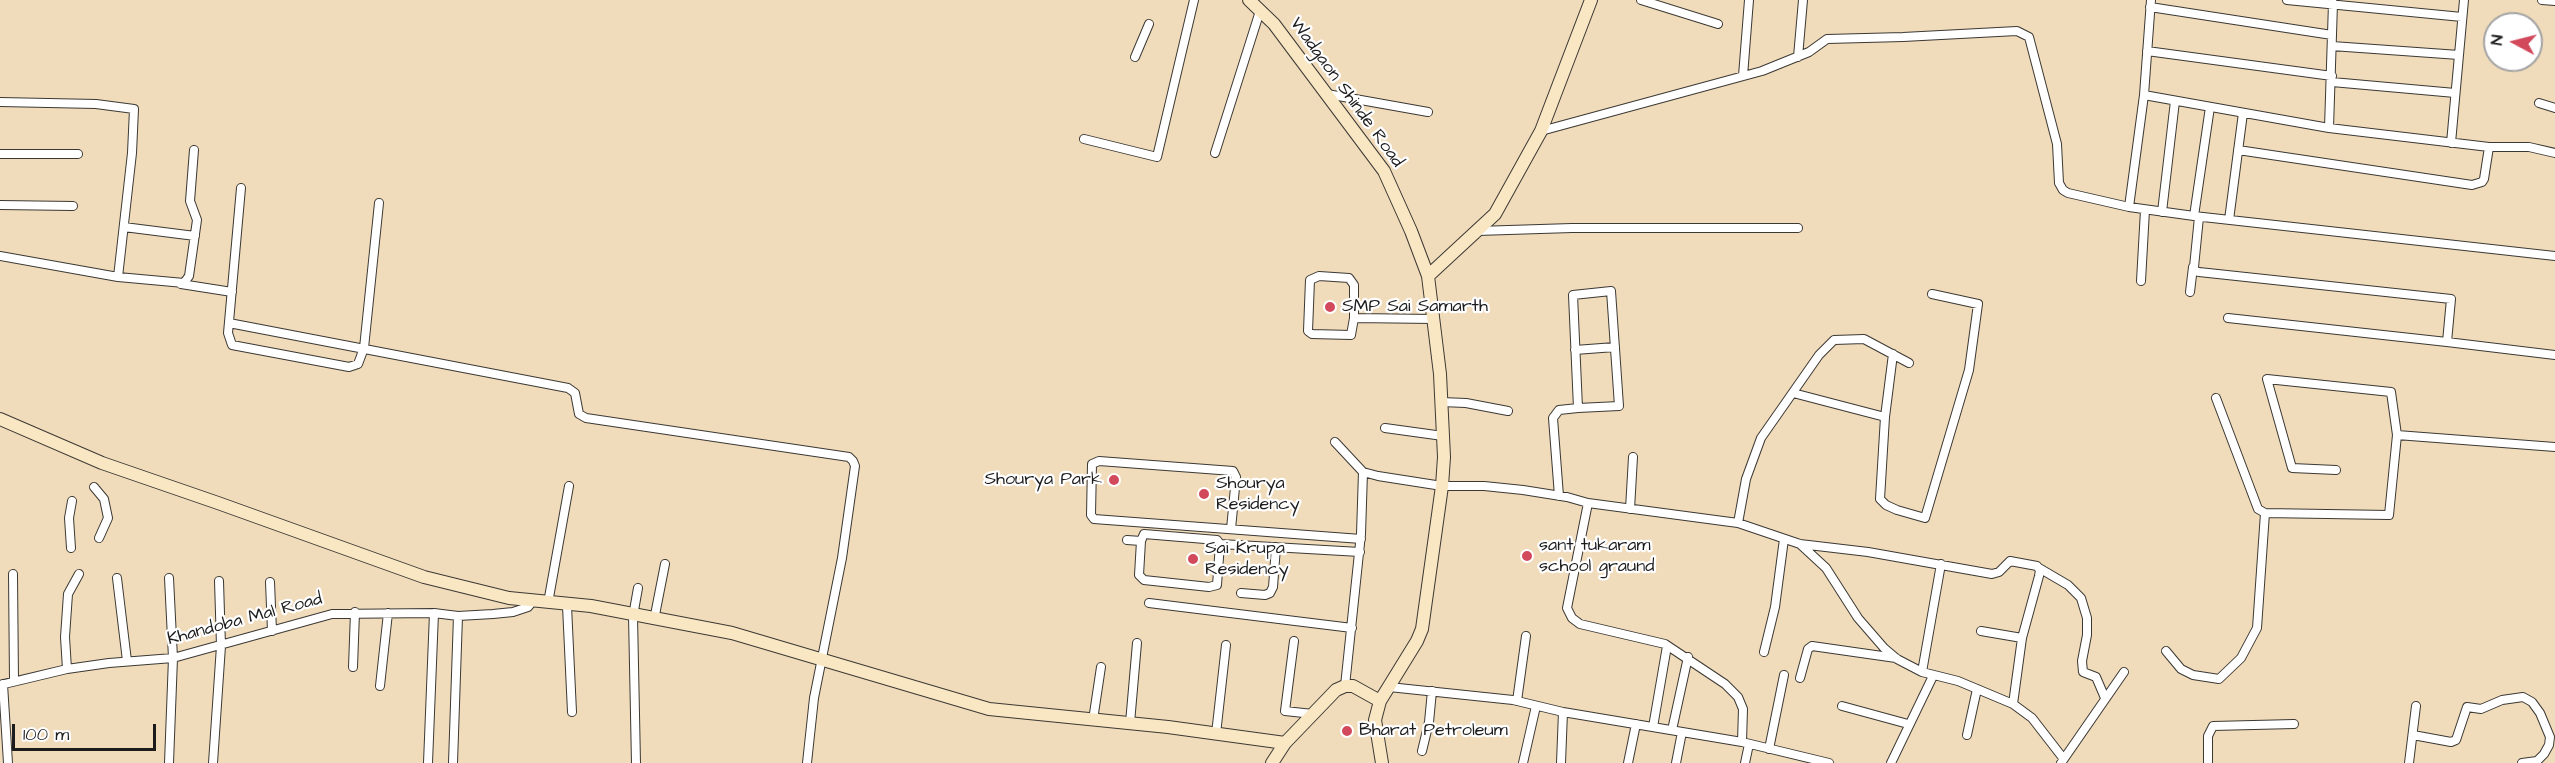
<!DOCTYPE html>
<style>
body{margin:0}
#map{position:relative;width:2555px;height:763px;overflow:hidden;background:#f0dbba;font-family:"Architects Daughter",sans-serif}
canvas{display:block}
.north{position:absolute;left:2483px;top:12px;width:60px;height:60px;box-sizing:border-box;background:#fff;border:2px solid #a4a4a4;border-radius:50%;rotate:277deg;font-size:16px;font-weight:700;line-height:24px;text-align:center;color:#1c1c1c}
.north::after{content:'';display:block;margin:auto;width:21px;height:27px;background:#d1495b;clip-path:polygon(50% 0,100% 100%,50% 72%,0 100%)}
.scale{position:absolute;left:12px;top:724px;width:144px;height:27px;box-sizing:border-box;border:3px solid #1c1c1c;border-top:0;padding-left:8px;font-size:18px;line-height:21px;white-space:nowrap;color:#1c1c1c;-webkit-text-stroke:4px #fff;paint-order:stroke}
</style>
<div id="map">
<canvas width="2555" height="763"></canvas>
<div class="north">N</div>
<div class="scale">100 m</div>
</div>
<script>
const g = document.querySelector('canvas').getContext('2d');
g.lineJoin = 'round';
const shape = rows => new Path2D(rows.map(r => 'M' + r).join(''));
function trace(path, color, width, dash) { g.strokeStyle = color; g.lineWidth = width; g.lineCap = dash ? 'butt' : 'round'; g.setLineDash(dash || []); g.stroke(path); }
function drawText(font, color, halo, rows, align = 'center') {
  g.font = font + ' "Architects Daughter",sans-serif'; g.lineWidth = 4.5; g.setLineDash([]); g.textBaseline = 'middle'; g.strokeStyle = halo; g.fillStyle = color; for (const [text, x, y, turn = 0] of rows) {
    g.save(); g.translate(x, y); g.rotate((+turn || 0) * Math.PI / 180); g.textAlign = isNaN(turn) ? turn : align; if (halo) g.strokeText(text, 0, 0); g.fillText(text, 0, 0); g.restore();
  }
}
const street = shape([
 [1641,0,1718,24],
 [2287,0,2462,17],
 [2542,0,2555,1],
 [2150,7,2332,35],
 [2332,46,2459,55],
 [2147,51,2332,76],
 [1135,57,1149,24],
 [1798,57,1803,0],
 [1743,76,1749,0],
 [2332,82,2455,93],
 [1327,94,1428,112],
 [2144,95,2329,128,2489,147,2529,147,2555,153],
 [0,102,96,104,134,109,132,153,118,277],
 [2539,103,2555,108],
 [2329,128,2333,3],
 [1541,131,1762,71,1809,52,1827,39,1903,37,2017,31,2029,37,2057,144,2059,183,2063,190,2068,193,2129,207,2194,216,2555,256],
 [1084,139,1157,157,1194,0],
 [2451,143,2464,0],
 [2238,150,2472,185,2482,182,2484,179,2489,147],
 [1215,153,1260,11],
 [0,154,78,154],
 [241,188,228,333,232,345,349,367,358,364,364,348,379,203],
 [0,205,73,206],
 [2129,207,2144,95,2151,0],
 [2162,212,2175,101],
 [2194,216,2210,107],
 [2199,217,2194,267,2195,271,2199,272,2451,299,2447,342,2555,355],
 [2229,220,2243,113],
 [124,227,195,236],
 [1477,231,1572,228,1798,228],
 [0,256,118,277,184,283,189,276,197,220,190,201,194,150],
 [2141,281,2145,210],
 [181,284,232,292],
 [2190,292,2193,267],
 [1354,318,1354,285,1349,278,1319,276,1310,280,1308,331,1312,334,1351,335,1354,318,1434,319],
 [2228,318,2447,342],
 [229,323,568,388,575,393,579,414,586,418,849,457,853,461,855,466,842,558,814,698,807,763],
 [1575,350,1615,347],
 [1893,354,1885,417,1880,499,1886,505,1897,510,1925,518,1969,370,1978,304,1932,294],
 [1793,393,1885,417],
 [2216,398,2258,509,2265,513,2389,515,2397,435,2555,447],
 [1441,402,1466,403,1508,411],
 [1385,428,1443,436],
 [1335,442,1363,472,1378,476,1442,486,1484,486,1523,490,1567,497,1588,503,1738,523,1800,544,1868,552,1992,574,1999,572,2010,561,2037,566,2040,570,2039,576,2022,638,2013,704],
 [2336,470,2292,468,2267,379,2391,392,2397,435],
 [94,487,104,499,108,518,99,538],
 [1559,496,1553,418,1559,410,1578,408,1573,295,1611,291,1619,406,1578,408],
 [1588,503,1567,608,1572,618,1580,624,1665,644,1725,684,1738,697,1743,709,1742,742],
 [1630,509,1633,457],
 [1738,523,1746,479,1761,438,1819,355,1834,340,1864,339,1909,363],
 [1231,529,1236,477,1233,471,1099,461,1092,464,1091,515,1094,519,1361,539],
 [1127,540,1141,541,1139,575,1144,580,1209,587,1217,585,1220,544,1217,540,1144,534,1141,541],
 [1220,544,1360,552],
 [1800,544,1826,568,1858,618,1884,648,1897,659,1922,672,1958,681,2013,704,2032,718,2063,758],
 [71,548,69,518,72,501],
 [2039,568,2068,585,2081,598,2087,618,2087,635,2082,661,2083,672,2096,677,2105,698],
 [13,574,14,681],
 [117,578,127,661],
 [169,578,173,658,169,763],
 [270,582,272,631],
 [1241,593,1265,595,1270,593,1273,587,1276,547],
 [548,603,569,486],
 [1149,603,1352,628],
 [567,606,572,712],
 [654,620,665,564],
 [1981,631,2022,638],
 [1294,641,1285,711,1313,714],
 [2166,651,2181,669,2193,675,2219,679,2241,658,2257,628,2265,513],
 [1764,652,1775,607,1784,539],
 [353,667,355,612],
 [67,669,65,637,68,594,79,574],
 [1922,672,1941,564],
 [1800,678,1808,649,1812,646,1896,658],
 [3,684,8,763],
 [0,685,67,669,109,663,173,658,332,614,434,613,458,616,493,614,513,612,528,607,533,601],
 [380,686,388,613],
 [1345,686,1361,534,1363,472],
 [1389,687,1513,700,1563,712,1742,742,1829,763],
 [1517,701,1526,636],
 [1842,706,1908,724],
 [1093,720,1101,667],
 [1130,723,1137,643],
 [1653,727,1667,646],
 [1672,730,1688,657],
 [1216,734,1226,645],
 [1967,735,1977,689],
 [2413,735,2451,742,2456,740,2467,707,2481,709,2502,700,2523,697,2532,702,2540,713,2550,737,2549,745,2544,754,2537,761,2522,763],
 [1769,749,1784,675],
 [1422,751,1429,722,1432,691],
 [213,763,221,646,219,581],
 [428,763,434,613],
 [453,763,458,616],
 [636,763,633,616,638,588],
 [1523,763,1536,706],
 [1561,763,1563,712],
 [1628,763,1636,724],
 [1676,763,1682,732],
 [1745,763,1749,744],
 [1891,763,1933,676],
 [2061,763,2124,672],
 [2208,763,2208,736,2213,726,2294,724],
 [2409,763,2416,706]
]);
const secondary = shape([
 [1249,0,1274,24,1384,171,1411,231,1428,276,1440,374,1444,457,1442,486,1422,629,1417,641,1380,701,1375,720,1382,763],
 [1428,276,1495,214,1541,131,1591,0],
 [0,419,102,463,218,503,424,577,509,598,591,606,732,633,989,709,1168,727,1285,743],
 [1272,763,1285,743,1336,690,1345,686,1353,686,1380,701]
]);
trace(street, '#3c3934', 10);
trace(secondary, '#3c3934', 14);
trace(street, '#fff', 8);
trace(secondary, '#f9e7c3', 12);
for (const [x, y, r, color] of [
 [1330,307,6,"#d1495b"],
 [1114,480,6,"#d1495b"],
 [1204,494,6,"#d1495b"],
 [1527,556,6,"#d1495b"],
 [1193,559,6,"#d1495b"],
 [1347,731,6,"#d1495b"]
]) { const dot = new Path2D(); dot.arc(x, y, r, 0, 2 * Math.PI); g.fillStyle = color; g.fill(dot); trace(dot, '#fff', 2); }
drawText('18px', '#1c1c1c', '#fff', [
 ["Wadgaon Shinde Road",1346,93,54],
 ["Khandoba Mal Road",245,620,-15]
]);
drawText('18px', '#1c1c1c', '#fff', [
 ["SMP Sai Samarth",1342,307],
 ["Shourya Park",1102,480,"right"],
 ["Shourya",1216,484],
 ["Residency",1216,505],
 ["sant tukaram",1539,546],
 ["school graund",1539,567],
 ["Sai Krupa",1205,549],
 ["Residency",1205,570],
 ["Bharat Petroleum",1359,731]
], 'left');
</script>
